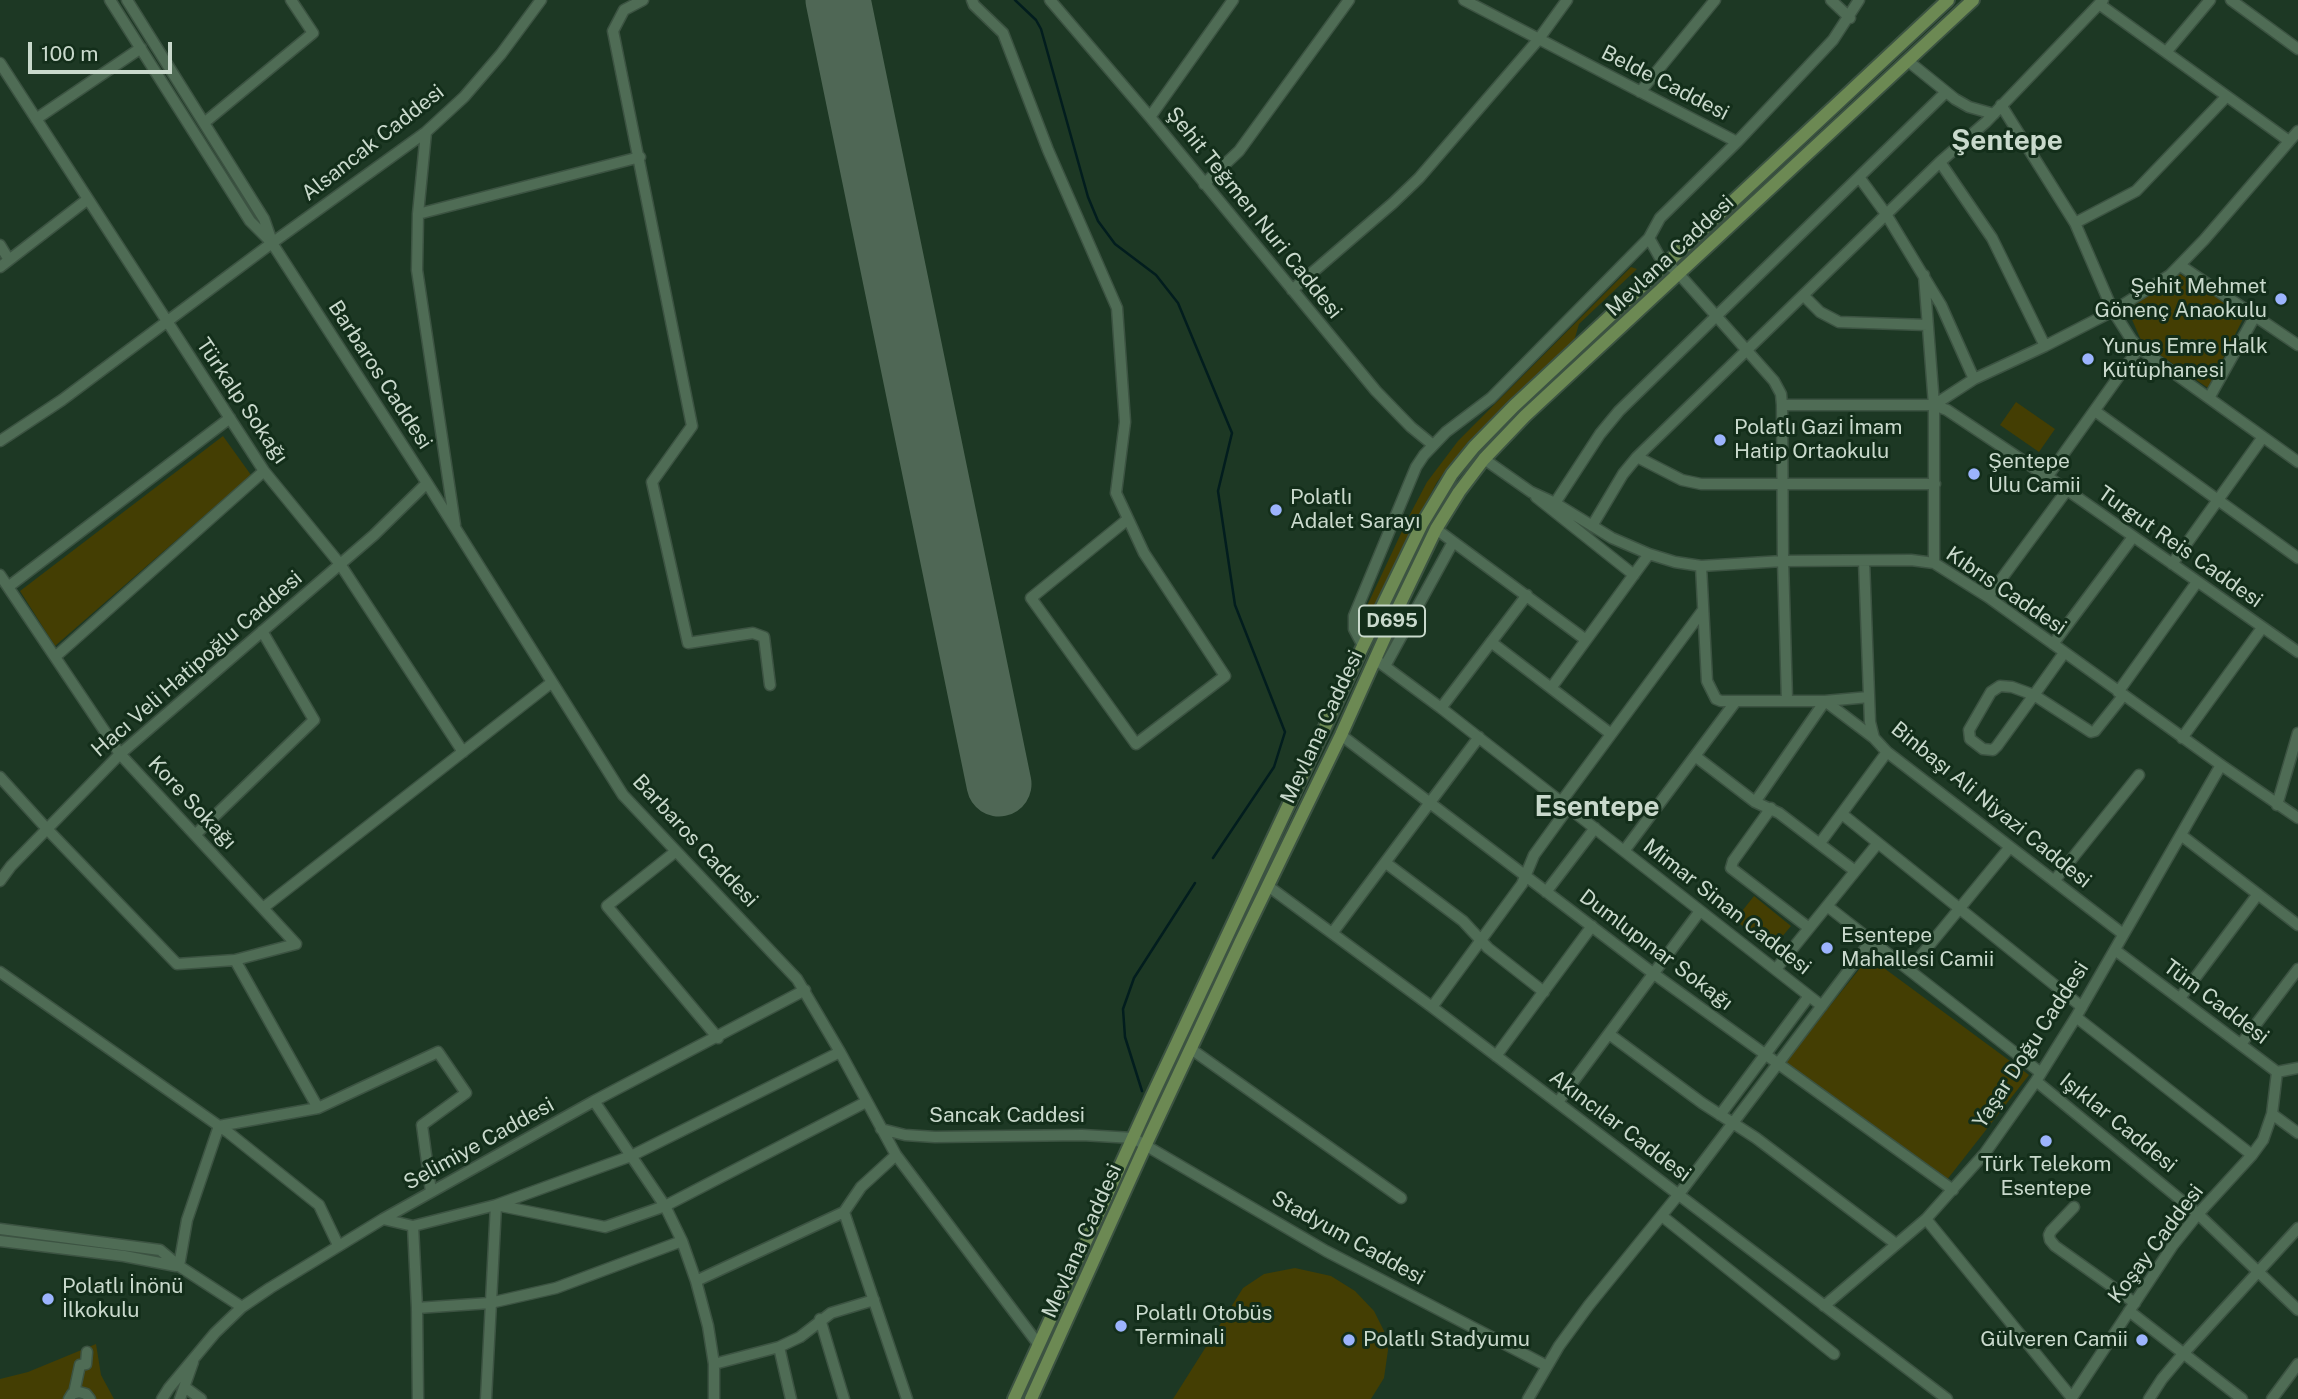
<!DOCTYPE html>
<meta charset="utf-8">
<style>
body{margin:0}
#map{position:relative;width:2298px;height:1399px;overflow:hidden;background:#1d3824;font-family:"Public Sans",sans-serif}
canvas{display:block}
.scale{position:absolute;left:28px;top:42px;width:144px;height:32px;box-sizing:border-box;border:4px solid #c9d9cc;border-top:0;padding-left:9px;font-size:21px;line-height:24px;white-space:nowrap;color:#c9d9cc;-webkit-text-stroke:5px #132e1a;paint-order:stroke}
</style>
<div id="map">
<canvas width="2298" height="1399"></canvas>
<div class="scale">100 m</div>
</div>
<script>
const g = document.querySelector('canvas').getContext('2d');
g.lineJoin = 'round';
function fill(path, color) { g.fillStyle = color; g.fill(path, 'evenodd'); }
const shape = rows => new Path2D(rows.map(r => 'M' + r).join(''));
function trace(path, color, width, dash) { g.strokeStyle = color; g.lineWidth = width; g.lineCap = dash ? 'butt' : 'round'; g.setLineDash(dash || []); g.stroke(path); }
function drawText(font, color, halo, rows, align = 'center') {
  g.font = font + ' "Public Sans",sans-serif'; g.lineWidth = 6; g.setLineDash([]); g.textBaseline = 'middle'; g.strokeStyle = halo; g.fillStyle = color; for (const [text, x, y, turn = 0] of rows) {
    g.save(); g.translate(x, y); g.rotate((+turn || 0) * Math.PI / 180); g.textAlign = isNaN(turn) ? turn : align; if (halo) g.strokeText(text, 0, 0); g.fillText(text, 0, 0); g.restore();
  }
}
fill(shape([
 [1631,267,1637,269,1579,324,1574,341,1467,443,1437,482,1414,525,1406,522,1427,482,1458,441],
 [2180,274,2241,313,2243,319,2208,388,2147,346,2140,338,2127,308],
 [2016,402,2055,429,2039,452,2000,425],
 [223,436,251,475,55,646,20,591],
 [1404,527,1411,531,1363,632,1361,623,1365,610],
 [1754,896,1791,926,1772,949,1735,920],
 [1869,957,2029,1075,1946,1181,1785,1062],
 [1295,1268,1331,1276,1355,1291,1374,1311,1384,1331,1388,1350,1384,1378,1371,1399,1173,1399,1243,1288,1264,1274],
 [96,1344,101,1375,114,1399,0,1399,0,1379,28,1372]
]), '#443e03');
trace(shape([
 [1015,0,1036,20,1041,29,1088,197,1098,221,1115,244,1156,275,1178,303,1232,433,1218,491,1235,605,1285,732,1274,767,1213,858],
 [1142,1091,1125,1037,1123,1009,1134,978,1195,883]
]), '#021d1e', 2.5);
trace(shape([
 [838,0,999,784]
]), '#4f6755', 65);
const minor = shape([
 [110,0,250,221,272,243,427,483,623,795,797,979,840,1052,896,1155,1039,1345],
 [127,0,264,219,271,239],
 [643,0,624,10,613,31,692,426],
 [972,0,974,5,1003,33,1048,150,1117,308,1125,422,1116,493,1144,553,1225,676,1136,744,1031,598,1128,519],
 [1050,0,1150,117,1376,391,1411,427,1433,445],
 [1464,0,1737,142,1833,40,1859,0],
 [1831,0,1850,18],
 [2231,0,2298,49],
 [2099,4,2289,141],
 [2167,51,2210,0],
 [1908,61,1955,99,1969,107,1994,114],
 [0,63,264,471,340,564,463,752],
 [1640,92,1715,0],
 [2001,105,2075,223,2113,311,2131,339,2139,348,2298,462],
 [1150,117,1233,0],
 [36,119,141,48],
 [204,123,313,33,291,0],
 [426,132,418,214,417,270,455,525],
 [1737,142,1660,218,1649,238,1659,256,1679,274,1774,381,1781,394,1782,405,1934,405,1947,410,2067,490,2298,652],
 [1940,162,1992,238,2045,346],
 [1859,177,1886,214,1941,305,1974,379],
 [1204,184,1239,151,1349,0],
 [418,214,640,157],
 [2075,223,2136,191,2226,97],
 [0,245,9,260],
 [2181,266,2298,345],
 [0,267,88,199],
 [1924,275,1934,405,1934,563],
 [1292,290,1393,203,1419,178,1538,40,1567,0],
 [1804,296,1820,312,1839,322,1927,325],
 [2209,398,2255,316],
 [1782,405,1783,561,1787,700],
 [1934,405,1974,379,2045,346,2113,311,2170,275,2204,240,2298,131],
 [2095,411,2298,558],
 [0,441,62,400,272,243,426,132,464,97,501,54,541,0],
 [1637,457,1682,480,1701,484,1935,484],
 [1484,459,1531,492,1555,503,1612,538,1649,554,1675,562,1701,566,1783,561,1911,560,1934,563,1988,597,2221,765,2298,818],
 [657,475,692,426,652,482,688,643,753,633,764,637,770,685],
 [2047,477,2139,348],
 [1536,497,1634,575],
 [1555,503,1600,434,1619,411,1945,93],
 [1592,526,1623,474,1637,457,1940,162,1986,122,2103,0],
 [1436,529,1586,640],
 [1864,561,1870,722,1874,738,1887,752,2123,934],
 [2172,564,2263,437],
 [1701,566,1707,681,1716,699,1721,701,1825,701,1869,697],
 [0,575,120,754,296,944,235,960],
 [8,587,230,418],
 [1988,597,2067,490],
 [1491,642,1611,734],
 [2053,644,2133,537],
 [1363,646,1354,629,1354,616,1416,467,1424,455,1446,432,1491,398,1649,238],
 [2064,653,2034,695,1997,746,1993,750,1983,749,1970,739,1969,730,1991,692,2000,686,2012,687,2034,695,2091,732,2095,731,2123,696],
 [55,657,264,471],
 [1375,659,1441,708,1822,1006],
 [1385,666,1453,542],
 [1551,688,1649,554],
 [2118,692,2197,582],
 [1441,708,1527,595],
 [1341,735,1654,974,1953,1190],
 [2182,738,2262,628],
 [1695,756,1755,802,1779,813,1855,871],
 [0,777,47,829,177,964,235,960,318,1108],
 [1561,802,1703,610],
 [1755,802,1825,701,1874,738],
 [2277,805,2298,733],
 [1771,808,1733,861,1731,868,1809,928],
 [1842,814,2082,1007],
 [195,835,314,720,262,631],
 [2181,835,2298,925],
 [1820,843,1887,752],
 [1624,851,1736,701],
 [675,852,607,906,718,1038],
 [1386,863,1463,921,1488,948,1544,992],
 [0,881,11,866,120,754,374,535,427,483],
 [2054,881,2139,775],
 [1268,886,1432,1007,1947,1399],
 [1546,892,1595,828],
 [1827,906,2041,1073],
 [263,908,551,683],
 [1333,932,1479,737],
 [2115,950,2277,1072,2298,1068],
 [1776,969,1878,843],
 [1909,970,2010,847],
 [0,972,229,1133,319,1205,338,1245],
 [2180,998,2258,894],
 [1432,1007,1522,884,1534,855,1568,808],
 [2076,1017,2252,1155],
 [1609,1034,1702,1103,1756,1138,1896,1244],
 [2241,1044,2298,969],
 [1191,1049,1401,1198],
 [1496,1056,1592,926],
 [2277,1072,2272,1114,2298,1133],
 [2036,1081,2198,1214,2298,1310],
 [594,1101,665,1206,682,1241,696,1281,708,1326,714,1364,714,1399],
 [1558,1102,1700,911],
 [1720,1115,1809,996],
 [881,1129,905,1135,935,1137,1082,1135,1133,1138,1326,1251,1547,1366],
 [2074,1207,2051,1231,2049,1235,2050,1240,2055,1246,2135,1303],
 [844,1212,907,1399],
 [1662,1216,1834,1354],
 [383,1219,413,1226,417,1308,418,1399],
 [1926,1219,2072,1398],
 [413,1226,496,1205,605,1227,665,1206,866,1102],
 [0,1229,160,1250,179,1266,242,1307],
 [0,1241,124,1256,176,1266],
 [179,1266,187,1220,219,1126,318,1108,438,1052,466,1093,422,1125,431,1192],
 [696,1281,844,1212,861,1187,896,1155],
 [1824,1306,1926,1219,1985,1153,2036,1081,2076,1017,2221,765],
 [417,1308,490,1303,556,1288,682,1241],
 [2129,1311,2242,1399],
 [820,1319,844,1399],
 [779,1347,791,1399],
 [714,1364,779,1347,800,1337,831,1313,874,1300],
 [186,1388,201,1399],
 [74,1393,80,1365,86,1364,87,1352],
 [69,1399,72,1394,79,1392,86,1394,90,1399],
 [162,1399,169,1388,215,1333,242,1307,270,1288,383,1219,594,1101,805,990],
 [180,1399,193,1362],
 [486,1399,496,1205,631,1156,840,1052],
 [1528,1399,1559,1346,1589,1305,1679,1194,1871,941],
 [2071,1399,2173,1245,2198,1214,2252,1155,2263,1140,2272,1114],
 [2149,1399,2162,1379,2183,1354,2298,1228],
 [2272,1399,2298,1364]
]);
const major = shape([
 [1014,1399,1152,1096,1363,646,1422,524,1452,474,1474,447,1514,406,1948,0],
 [1031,1399,1146,1144,1241,941,1341,735,1398,608,1436,529,1459,492,1484,459,1525,416,1973,0]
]);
trace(minor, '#3c5342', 13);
trace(major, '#3c5342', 16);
trace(minor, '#4f6c55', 10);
trace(major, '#6c8953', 12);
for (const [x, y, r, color] of [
 [2281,299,7,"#9cb4fd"],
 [2088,359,7,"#9cb4fd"],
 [1720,440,7,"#9cb4fd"],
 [1974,474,7,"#9cb4fd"],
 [1276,510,7,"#9cb4fd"],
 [1827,948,7,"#9cb4fd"],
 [2046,1141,7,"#9cb4fd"],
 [48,1299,7,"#9cb4fd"],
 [1121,1326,7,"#9cb4fd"],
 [1349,1340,7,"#9cb4fd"],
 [2142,1340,7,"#9cb4fd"]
]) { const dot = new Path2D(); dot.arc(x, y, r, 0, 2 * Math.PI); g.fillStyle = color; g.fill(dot); trace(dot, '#132e1a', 2.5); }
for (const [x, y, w] of [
 [1392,621,66]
]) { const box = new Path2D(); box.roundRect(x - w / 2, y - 15.5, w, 31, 5); g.fillStyle = '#132e1a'; g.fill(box); trace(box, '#c9d9cc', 2); }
drawText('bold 19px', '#c9d9cc', null, [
 ["D695",1392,621]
]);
drawText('21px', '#c9d9cc', '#132e1a', [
 ["Belde Caddesi",1665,83,27],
 ["Alsancak Caddesi",373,143,-38],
 ["Şehit Teğmen Nuri Caddesi",1254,213,51],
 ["Mevlana Caddesi",1670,256,-43],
 ["Barbaros Caddesi",380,375,57],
 ["Türkalp Sokağı",242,401,56],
 ["Turgut Reis Caddesi",2180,547,35],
 ["Kıbrıs Caddesi",2006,591,34],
 ["Hacı Veli Hatipoğlu Caddesi",197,664,-41],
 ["Mevlana Caddesi",1322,727,-65],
 ["Kore Sokağı",192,803,47],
 ["Binbaşı Ali Niyazi Caddesi",1991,805,39],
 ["Barbaros Caddesi",695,841,47],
 ["Mimar Sinan Caddesi",1727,907,38],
 ["Dumlupınar Sokağı",1656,950,37],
 ["Tüm Caddesi",2216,1002,37],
 ["Yaşar Doğu Caddesi",2031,1045,-57],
 ["Sancak Caddesi",1007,1116],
 ["Işıklar Caddesi",2118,1123,39],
 ["Akıncılar Caddesi",1620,1126,37],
 ["Selimiye Caddesi",479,1144,-29],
 ["Stadyum Caddesi",1348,1238,29],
 ["Mevlana Caddesi",1082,1241,-66],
 ["Koşay Caddesi",2156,1244,-53]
]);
drawText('21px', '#c9d9cc', '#132e1a', [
 ["Şehit Mehmet",2267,287,"right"],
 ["Gönenç Anaokulu",2267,311,"right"],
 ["Yunus Emre Halk",2102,347],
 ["Kütüphanesi",2102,371],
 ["Polatlı Gazi İmam",1734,428],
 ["Hatip Ortaokulu",1734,452],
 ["Şentepe",1988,462],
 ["Ulu Camii",1988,486],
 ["Polatlı",1290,498],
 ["Adalet Sarayı",1290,522],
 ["Esentepe",1841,936],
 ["Mahallesi Camii",1841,960],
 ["Türk Telekom",2046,1165,"center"],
 ["Esentepe",2046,1189,"center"],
 ["Polatlı İnönü",62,1287],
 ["İlkokulu",62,1311],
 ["Polatlı Otobüs",1135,1314],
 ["Terminali",1135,1338],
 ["Polatlı Stadyumu",1363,1340],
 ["Gülveren Camii",2128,1340,"right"]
], 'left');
drawText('bold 28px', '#c9d9cc', '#132e1a', [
 ["Şentepe",2007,141],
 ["Esentepe",1597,807]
]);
</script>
